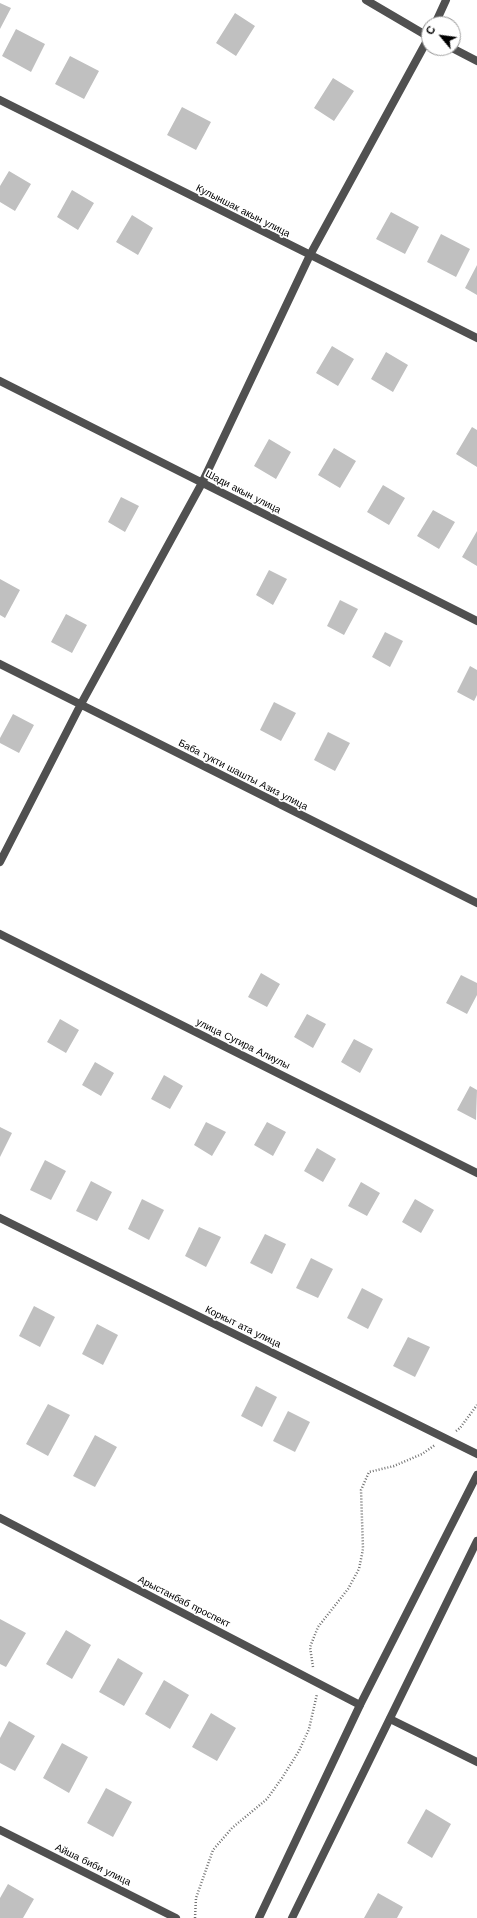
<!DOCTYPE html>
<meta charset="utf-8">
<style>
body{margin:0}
#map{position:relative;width:477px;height:1918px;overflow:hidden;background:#fff;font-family:"Work Sans",sans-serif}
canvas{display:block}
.north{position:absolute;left:421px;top:16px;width:40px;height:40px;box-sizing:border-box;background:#fff;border:1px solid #999;border-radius:50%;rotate:299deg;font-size:11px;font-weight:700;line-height:16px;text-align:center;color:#000}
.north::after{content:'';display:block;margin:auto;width:14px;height:18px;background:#000;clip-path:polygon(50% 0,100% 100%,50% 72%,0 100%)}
</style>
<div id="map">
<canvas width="477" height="1918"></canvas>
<div class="north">С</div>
</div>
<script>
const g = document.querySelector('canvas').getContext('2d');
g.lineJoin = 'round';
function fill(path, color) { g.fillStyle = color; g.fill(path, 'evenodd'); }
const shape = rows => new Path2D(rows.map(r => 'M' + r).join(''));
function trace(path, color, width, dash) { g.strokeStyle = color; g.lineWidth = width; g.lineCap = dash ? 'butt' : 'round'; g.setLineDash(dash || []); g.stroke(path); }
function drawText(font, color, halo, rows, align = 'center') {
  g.font = font + ' "Work Sans",sans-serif'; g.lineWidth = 3.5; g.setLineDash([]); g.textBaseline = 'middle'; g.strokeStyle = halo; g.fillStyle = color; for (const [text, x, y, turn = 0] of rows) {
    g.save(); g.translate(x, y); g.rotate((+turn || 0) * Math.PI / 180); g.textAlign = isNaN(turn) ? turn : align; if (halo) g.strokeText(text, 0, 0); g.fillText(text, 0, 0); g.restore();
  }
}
fill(shape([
 [0,3,11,8,0,29],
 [235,13,255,26,236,56,216,43],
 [16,29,45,44,31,72,2,56],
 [70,56,99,71,84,99,55,84],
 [333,78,354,91,334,121,314,108],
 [182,107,211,122,196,150,167,135],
 [9,171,31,184,15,211,0,202,0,186],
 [72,190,94,203,78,230,57,217],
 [391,212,419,227,405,254,376,239],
 [132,215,153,228,138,255,116,242],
 [441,234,470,249,456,277,427,262],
 [477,265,477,295,465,288],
 [332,346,354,359,338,386,316,373],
 [386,352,408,365,393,392,371,379],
 [472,427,477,430,477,467,456,454],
 [269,439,291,452,276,479,254,466],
 [334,448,356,461,340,488,318,475],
 [383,485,405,498,389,525,367,512],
 [121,497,139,506,125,532,108,522],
 [433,510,455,522,439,549,417,536],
 [477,531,477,566,462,557],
 [269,570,287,579,273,605,256,595],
 [0,579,20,590,5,618,0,615],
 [340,600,358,609,344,635,327,626],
 [66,614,87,625,72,653,51,642],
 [385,632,403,641,390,667,372,657],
 [470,666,477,670,477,695,474,701,457,692],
 [274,702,296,713,281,741,260,730],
 [13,714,34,725,19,753,0,743,0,738],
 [328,732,350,743,335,771,314,760],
 [261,973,280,984,267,1007,248,997],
 [461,975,477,983,477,995,467,1014,446,1003],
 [307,1014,326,1024,313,1048,294,1037],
 [60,1019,79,1030,66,1053,47,1042],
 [354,1039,373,1049,360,1073,341,1062],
 [95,1062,114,1073,101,1096,82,1085],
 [164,1075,183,1086,170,1109,151,1099],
 [470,1086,477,1090,476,1120,457,1110],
 [206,1122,226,1132,212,1156,194,1145],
 [267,1122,286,1132,273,1156,254,1145],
 [0,1127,12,1133,0,1157],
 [317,1148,336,1159,323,1182,304,1171],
 [45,1160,66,1171,51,1200,30,1190],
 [91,1181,112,1192,97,1221,76,1211],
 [361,1182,380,1193,367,1216,348,1206],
 [142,1199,164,1210,149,1240,128,1229],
 [415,1199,434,1210,421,1233,402,1222],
 [199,1227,221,1237,206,1267,185,1256],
 [265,1234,286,1244,272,1274,250,1263],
 [311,1258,333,1269,318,1298,296,1288],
 [362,1288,383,1299,368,1329,347,1318],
 [34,1306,55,1317,40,1347,19,1336],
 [97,1324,118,1335,103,1365,82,1354],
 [408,1337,430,1347,415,1377,393,1366],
 [256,1386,277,1397,262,1427,241,1416],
 [48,1404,70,1415,48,1456,26,1444],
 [288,1411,310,1422,295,1452,273,1441],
 [95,1435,117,1447,95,1487,73,1476],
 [0,1619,26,1633,6,1667,0,1664],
 [66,1630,91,1645,72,1679,46,1664],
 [118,1658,143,1673,124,1706,99,1692],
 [164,1680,189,1695,170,1729,145,1714],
 [211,1713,236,1728,217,1761,192,1747],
 [9,1721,35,1736,15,1771,0,1763,0,1738],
 [62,1743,88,1757,69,1793,43,1778],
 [106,1788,132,1802,113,1837,87,1823],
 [426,1809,451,1824,432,1858,407,1843],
 [8,1884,34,1899,23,1918,0,1918,0,1898],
 [378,1893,403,1907,397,1918,364,1918]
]), '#c0c0c0');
trace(shape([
 [456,1431,460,1428,477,1405],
 [313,1667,310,1647,318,1627,348,1589,359,1569,363,1549,361,1490,369,1472,394,1466,422,1454,435,1445],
 [195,1918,196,1898,213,1850,232,1828,267,1799,282,1778,299,1751,309,1729,317,1694]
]), '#727272', 2.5, [1, 2]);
trace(shape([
 [366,0,429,37],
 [435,24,446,0],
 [452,48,477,61],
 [0,100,477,338],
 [0,381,477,621],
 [0,664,477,903],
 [0,862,81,704,202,483,310,255,429,37],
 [0,934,477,1173],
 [0,1218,477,1454],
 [0,1518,360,1705],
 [390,1719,477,1762],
 [0,1830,176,1918]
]), '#505050', 8);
trace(shape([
 [259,1918,360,1705,477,1475],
 [292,1918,477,1541]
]), '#505050', 8);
drawText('10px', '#000', '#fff', [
 ["Кулыншак акын улица",243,211,27],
 ["Шади акын улица",243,492,27],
 ["Баба тукти шашты Азиз улица",243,775,27],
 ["улица Сугира Алиулы",243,1044,26],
 ["Коркыт ата улица",243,1327,26],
 ["Арыстанбаб проспект",184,1602,27],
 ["Айша биби улица",93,1865,26]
]);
</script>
